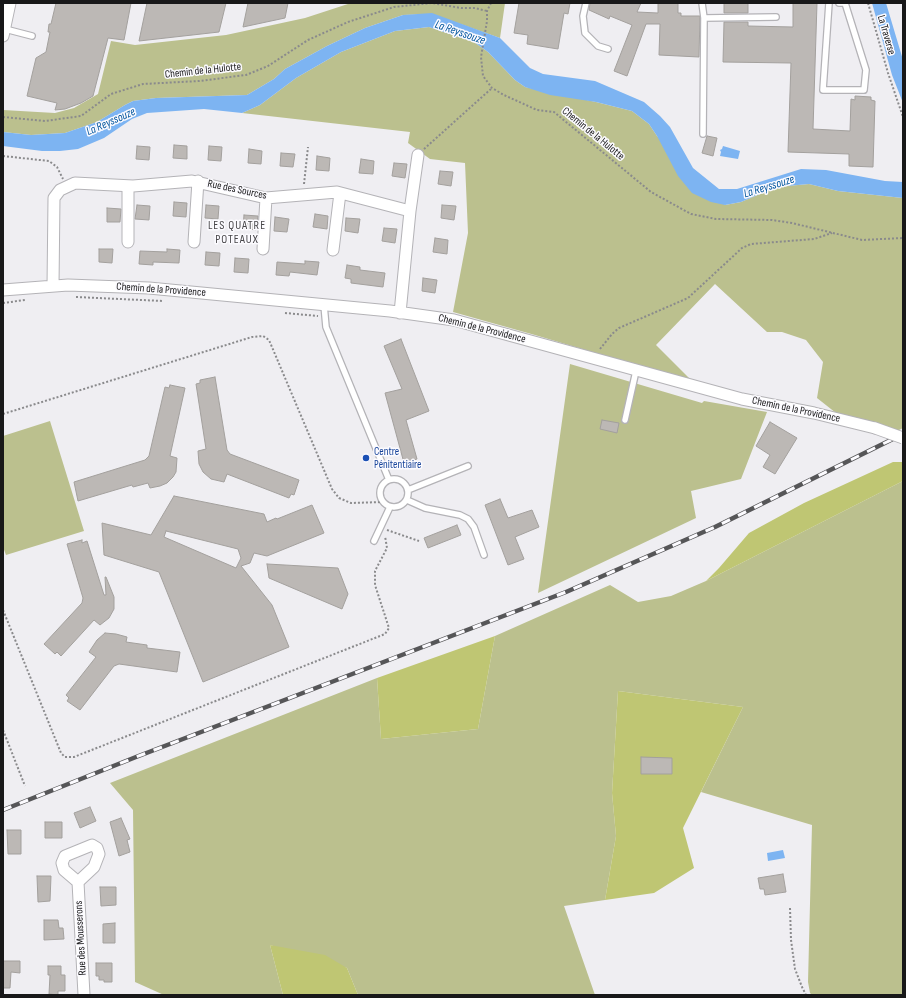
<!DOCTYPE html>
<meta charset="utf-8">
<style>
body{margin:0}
#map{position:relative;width:906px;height:998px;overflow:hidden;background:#efeef2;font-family:"Sofia Sans Condensed",sans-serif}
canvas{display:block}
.frame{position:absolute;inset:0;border:4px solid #181819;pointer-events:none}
</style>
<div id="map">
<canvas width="906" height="998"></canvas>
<div class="frame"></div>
</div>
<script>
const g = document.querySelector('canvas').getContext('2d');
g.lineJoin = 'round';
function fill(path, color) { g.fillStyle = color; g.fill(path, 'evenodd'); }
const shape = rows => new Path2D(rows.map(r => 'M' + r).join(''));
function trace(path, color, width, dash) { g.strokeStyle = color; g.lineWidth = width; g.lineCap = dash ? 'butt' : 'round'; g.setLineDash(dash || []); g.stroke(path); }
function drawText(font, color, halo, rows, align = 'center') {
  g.font = font + ' "Sofia Sans Condensed",sans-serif'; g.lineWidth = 3; g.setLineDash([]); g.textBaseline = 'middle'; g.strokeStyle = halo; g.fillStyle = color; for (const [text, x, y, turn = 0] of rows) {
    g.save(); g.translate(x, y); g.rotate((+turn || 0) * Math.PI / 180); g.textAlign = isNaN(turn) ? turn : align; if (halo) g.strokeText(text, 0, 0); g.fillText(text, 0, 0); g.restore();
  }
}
fill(shape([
 [351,3,505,3,500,38,432,14,403,15,365,28,327,46,285,69,274,79,247,95,156,98,133,101,125,105,97,122,65,133,31,135,3,132,3,110,55,113,74,108,98,94,111,41,135,45,226,35,305,18],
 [429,27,474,42,488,52,515,80,525,87,596,102,632,111,649,124,657,136,725,205,741,202,776,187,809,184,838,191,903,198,903,428,897,431,836,413,817,398,823,362,806,340,782,332,767,332,715,284,656,345,693,382,535,335,453,312,468,233,465,163,430,159,408,143,410,132,242,113,260,105,296,78,341,52,395,31],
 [570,364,702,403,704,401,767,412,741,479,691,491,696,518,538,593],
 [50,421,84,531,6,555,3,547,3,436],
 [903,481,903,995,812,995,810,993,808,982,812,825,701,792,743,707,618,691,612,793,616,836,605,900,564,906,595,995,358,995,347,968,270,945,283,995,164,995,135,982,133,810,110,783,377,678,381,739,478,729,495,636,610,585,638,602,671,596,706,581]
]), '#bbc08e');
fill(shape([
 [893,462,903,462,903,481,706,581,719,568,749,533,804,503],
 [495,636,478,729,381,739,377,678],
 [618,691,743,707,683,828,694,868,654,893,605,900,616,836,612,793],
 [270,945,325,955,347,968,358,995,283,995]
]), '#bfc673');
fill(shape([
 [872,3,886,3,903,60,903,103,892,75],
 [432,13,500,38,530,68,543,74,595,81,644,102,660,116,670,127,693,168,719,189,737,189,801,169,826,170,885,181,903,182,903,198,838,191,809,184,776,187,741,202,725,205,711,202,692,193,678,176,657,136,649,124,632,111,596,102,550,95,525,87,515,80,488,52,474,42,429,27,395,31,341,52,296,78,260,105,242,113,204,109,147,113,132,119,104,138,78,149,60,151,42,151,3,146,3,132,31,135,65,133,97,122,125,105,133,101,156,98,247,95,274,79,285,69,327,46,365,28,403,15],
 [723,146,740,151,738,159,720,156,721,152,720,150,722,149],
 [783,850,785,858,768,861,767,853]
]), '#7db4f2');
const building = shape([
 [56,3,131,3,124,40,108,38,93,96,81,103,65,109,55,110,57,103,27,96,36,58,46,52,50,32,48,32,49,24,51,24,56,3],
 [147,3,226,3,219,32,139,41,147,3],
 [248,3,288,3,285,18,243,27,248,3],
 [519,3,570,3,568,14,564,13,558,49,527,44,528,35,514,33,519,3],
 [590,3,641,3,637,12,658,13,658,3,678,3,678,13,681,13,681,16,700,16,699,57,659,55,660,24,646,24,627,76,614,71,632,25,610,16,609,19,589,10,590,3],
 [724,3,748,3,748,13,724,13,724,3],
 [793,3,817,3,813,129,850,131,851,99,855,100,855,96,871,97,871,100,875,101,873,167,849,166,849,154,788,152,791,63,723,62,724,22,748,22,748,26,793,27,793,3],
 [707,136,717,138,713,156,702,153,707,136],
 [174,145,187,146,187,159,173,158,174,145],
 [137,146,150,147,149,160,136,159,137,146],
 [209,146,222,147,221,161,208,160,209,146],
 [249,149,262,151,261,164,248,163,249,149],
 [281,153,295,154,293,167,280,166,281,153],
 [317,156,330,158,329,171,316,170,317,156],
 [361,159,374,161,373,174,359,173,361,159],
 [394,163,407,164,405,178,392,176,394,163],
 [440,171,453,172,451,186,438,184,440,171],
 [174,202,187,203,186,217,173,216,174,202],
 [137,205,150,206,149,220,135,219,137,205],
 [206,205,219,206,218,219,205,218,206,205],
 [442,205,456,206,454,220,441,218,442,205],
 [107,208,121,209,120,222,107,222,107,208],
 [315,214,328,216,327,229,313,227,315,214],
 [244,215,258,216,256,230,243,228,244,215],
 [275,217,289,219,287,232,274,231,275,217],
 [346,218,360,219,358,233,345,231,346,218],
 [384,228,397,229,395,243,382,241,384,228],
 [435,238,448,240,447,254,433,252,435,238],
 [99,249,113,249,112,263,99,262,99,249],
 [167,249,180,250,179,263,153,262,153,265,139,264,140,251,167,252,167,249],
 [206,252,220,253,219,266,205,265,206,252],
 [235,258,249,259,248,273,234,272,235,258],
 [305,261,319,262,317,275,290,272,289,276,276,275,277,262,305,264,305,261],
 [347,265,360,267,360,270,385,273,383,287,351,283,351,279,345,278,347,265],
 [423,278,437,280,435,293,422,291,423,278],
 [401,339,429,411,406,420,417,459,404,463,385,393,402,389,384,346,401,339],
 [215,377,227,450,230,454,299,480,294,495,291,494,289,498,227,474,224,482,211,479,203,472,199,464,198,451,206,449,196,384,200,383,200,380,215,377],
 [170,385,185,388,170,456,177,458,176,472,173,477,167,483,160,486,150,488,148,483,133,487,132,485,78,501,74,482,145,460,149,456,165,387,169,388,170,385],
 [602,420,619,423,617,433,600,429,602,420],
 [770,422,797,438,775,474,763,467,770,455,756,446,770,422],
 [174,496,264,514,267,522,276,518,277,519,312,505,324,533,267,556,254,553,250,563,241,566,272,605,289,647,203,682,159,572,104,555,102,523,151,535,174,496],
 [166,531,238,549,241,558,236,568,164,537,166,531],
 [500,499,508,518,532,510,539,527,515,537,524,559,508,565,485,505,500,499],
 [457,525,461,535,428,548,424,538,457,525],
 [82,540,82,543,87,541,104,595,106,595,105,577,106,577,114,597,114,609,109,618,100,625,94,620,61,656,57,652,55,654,44,644,82,603,83,598,67,544,82,540],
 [267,564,338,568,348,594,342,609,269,578,267,564],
 [105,633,116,634,127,637,126,642,147,645,147,648,180,652,177,672,119,664,114,666,80,710,67,701,69,698,66,695,96,657,89,652,97,640,105,633],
 [641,757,672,758,672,774,641,774,641,757],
 [90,807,96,821,80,828,74,813,90,807],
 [121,818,130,839,127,840,130,852,119,856,110,822,121,818],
 [45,822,62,822,62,838,45,838,45,822],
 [7,830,21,830,21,854,8,854,7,830],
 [783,874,786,892,765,895,764,889,760,889,758,878,783,874],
 [37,876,51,876,50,901,38,902,37,876],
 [100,887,116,887,116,905,101,906,100,887],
 [44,920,58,920,59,928,63,928,64,939,44,940,44,920],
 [115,923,115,943,103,943,103,924,115,923],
 [3,961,20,961,20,973,11,972,10,988,3,988,3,961],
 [96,963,112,963,112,982,104,982,104,980,99,980,99,976,96,976,96,963],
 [48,966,61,966,61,975,65,975,65,991,58,991,58,995,49,994,50,975,48,975,48,966]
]);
fill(building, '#bcb8b5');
trace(building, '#a3a09d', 1);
const lane = shape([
 [586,3,583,16,585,33,598,46,608,49],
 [702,3,704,18,776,17],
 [829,3,823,90,864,90,866,70,845,3,839,3],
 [5,29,32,36],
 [703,134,704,18],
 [324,305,326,327,389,480],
 [625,420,636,371],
 '380 493a14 14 0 1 1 28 0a14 14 0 1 1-28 0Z',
 [408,490,468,466],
 [407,500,425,508,460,515,468,519,474,527,484,555],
 [374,541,390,507]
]);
const street = shape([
 [3,36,10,3],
 [410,211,418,155],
 [128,242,128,186],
 [194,242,198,181],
 [263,249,266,198],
 [333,250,340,193],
 [53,286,54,198,60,190,75,183,133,186,192,181,266,198,337,192,410,211,400,313],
 [3,290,68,285,149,288,390,311,454,320,742,399,814,413,875,428],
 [78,882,94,867,99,854,97,848,92,845,65,856,62,863,64,870,78,882,84,995]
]);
trace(lane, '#b4b3b7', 8);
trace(street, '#b4b3b7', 13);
trace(shape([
 [491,3,487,11,487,21,481,57,483,76,492,88,504,95,537,110,554,112,651,192,691,214,716,219,772,220,792,223,862,240,903,238],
 [868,3,888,73,903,117],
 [3,117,45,121,81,116,111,94,143,84,199,81,246,75,268,66,308,40,348,22,394,7,432,3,461,8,475,8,487,11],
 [424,149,492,88],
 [3,156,49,161,57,167,63,179],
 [304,184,308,147],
 [76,297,163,301],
 [3,303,25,300],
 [285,313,318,316],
 [600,349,612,334,619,328,688,298,742,248,751,244,814,239,832,233],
 [3,414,252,337,263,336,269,340,332,489,339,498,351,503,383,502],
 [387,530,419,541],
 [3,610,61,753,65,757,74,757,385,634,389,628,375,585,375,571,387,548,385,536],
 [3,730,25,786],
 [790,908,791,940,795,969,802,987,806,995]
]), '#8a8a8c', 2, [2, 2]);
trace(lane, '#fff', 5.5);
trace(street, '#fff', 11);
const rail = shape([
 [3,810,136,757,566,592,715,527,903,434]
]);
trace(rail, '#565658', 4.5);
trace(rail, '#fcfbff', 3, [9]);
const streetBridge = shape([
 [875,428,903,438]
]);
trace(streetBridge, '#b4b3b7', 13, []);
trace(streetBridge, '#fff', 11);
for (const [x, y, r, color] of [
 [366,458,4,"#1a4fb4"]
]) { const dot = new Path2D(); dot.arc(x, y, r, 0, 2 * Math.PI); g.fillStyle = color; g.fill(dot); trace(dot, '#fcfbff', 1.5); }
drawText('11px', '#181819', '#fcfbff', [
 ["La Traverse",886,35,74],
 ["Chemin de la Hulotte",203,71,-6],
 ["Chemin de la Hulotte",593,134,39],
 ["Rue des Sources",237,190,12],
 ["Chemin de la Providence",161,290,4],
 ["Chemin de la Providence",482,329,14],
 ["Chemin de la Providence",796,410,12],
 ["Rue des Mousserons",81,938,-93]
]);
drawText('11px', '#164399', '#fcfbff', [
 ["Centre",374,452],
 ["Pénitentiaire",374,465]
], 'left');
drawText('italic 12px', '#00559e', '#fcfbff', [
 ["La Reyssouze",460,33,19],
 ["La Reyssouze",111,122,-24],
 ["La Reyssouze",769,187,-17]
]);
g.letterSpacing = '1px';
drawText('12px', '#474649', '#fcfbff', [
 ["LES QUATRE",237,226],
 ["POTEAUX",237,240]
]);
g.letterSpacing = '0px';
</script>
